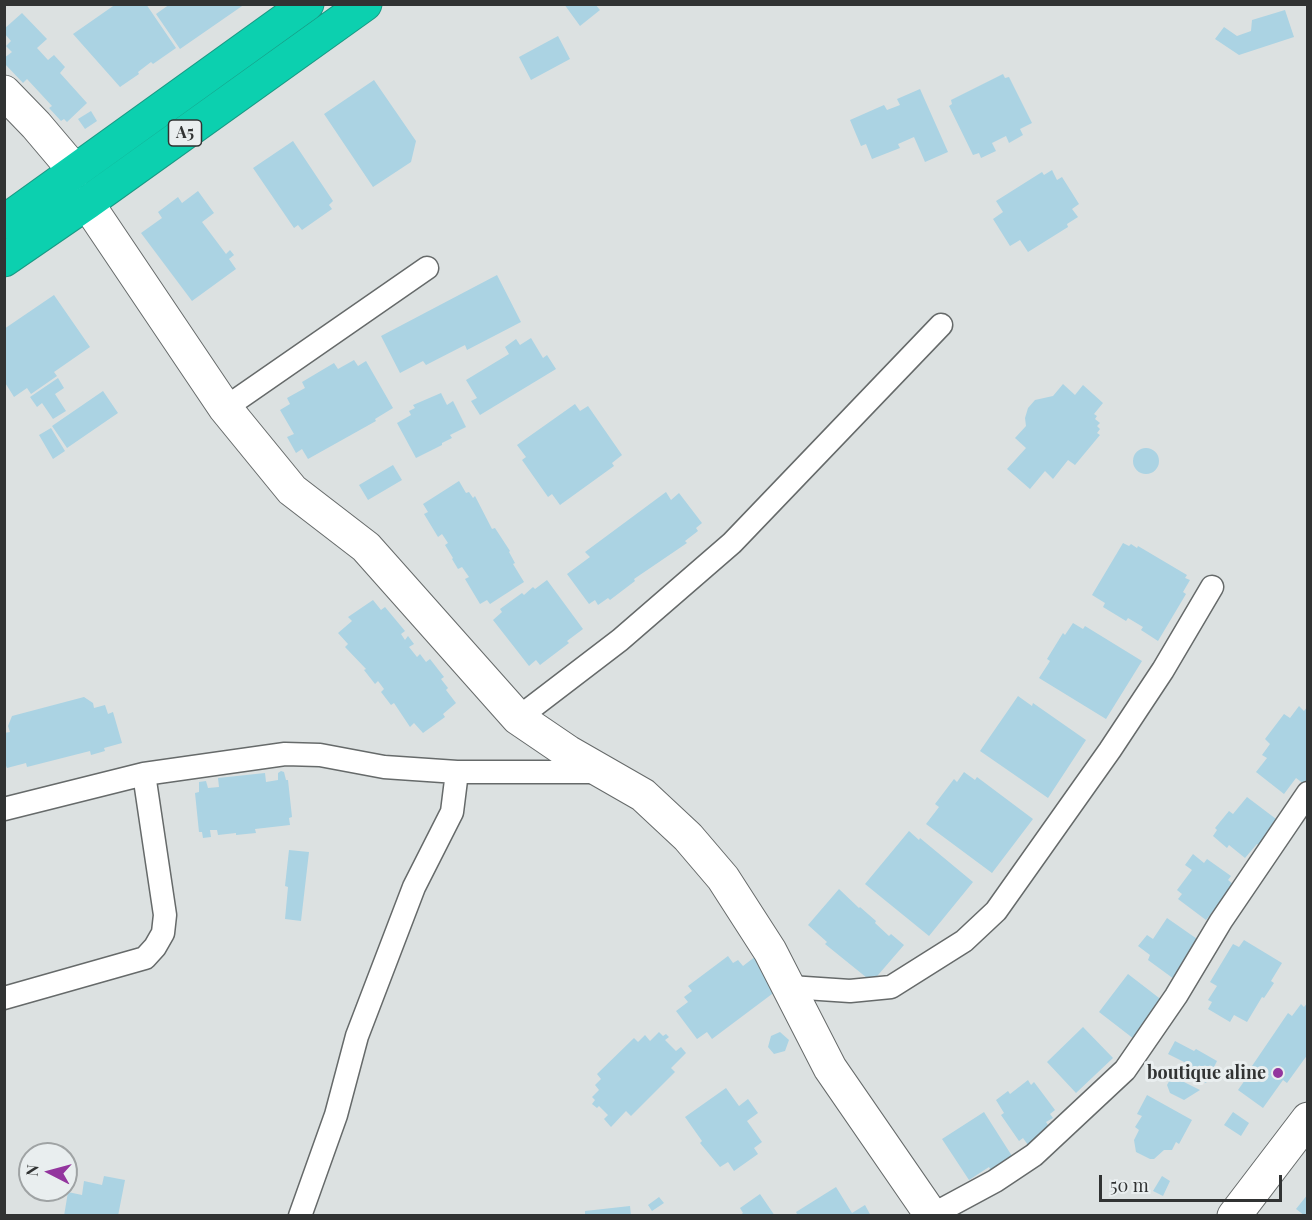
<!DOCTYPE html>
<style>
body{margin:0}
#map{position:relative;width:1312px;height:1220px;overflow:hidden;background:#dce1e1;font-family:"Playfair Display",serif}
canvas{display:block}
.frame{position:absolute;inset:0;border:6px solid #313333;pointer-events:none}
.north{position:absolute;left:18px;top:1142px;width:60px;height:60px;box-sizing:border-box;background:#e9eeef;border:2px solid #9fa3a4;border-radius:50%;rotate:276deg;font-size:16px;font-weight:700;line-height:24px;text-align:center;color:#313333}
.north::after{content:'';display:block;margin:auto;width:21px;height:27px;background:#93359e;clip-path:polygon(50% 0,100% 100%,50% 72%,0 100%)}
.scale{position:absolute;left:1099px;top:1175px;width:183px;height:27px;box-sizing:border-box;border:3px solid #313333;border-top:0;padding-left:8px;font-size:18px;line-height:21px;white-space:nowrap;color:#313333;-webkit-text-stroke:4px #e9eeef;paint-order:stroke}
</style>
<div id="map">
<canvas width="1312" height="1220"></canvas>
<div class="frame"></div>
<div class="north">N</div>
<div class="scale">50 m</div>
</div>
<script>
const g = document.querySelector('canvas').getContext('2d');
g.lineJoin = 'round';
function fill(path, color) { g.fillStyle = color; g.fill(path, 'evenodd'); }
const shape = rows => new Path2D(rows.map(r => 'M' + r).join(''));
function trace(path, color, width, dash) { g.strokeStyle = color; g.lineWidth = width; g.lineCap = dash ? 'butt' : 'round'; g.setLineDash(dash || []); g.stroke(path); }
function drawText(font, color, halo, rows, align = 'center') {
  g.font = font + ' "Playfair Display",serif'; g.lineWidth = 6; g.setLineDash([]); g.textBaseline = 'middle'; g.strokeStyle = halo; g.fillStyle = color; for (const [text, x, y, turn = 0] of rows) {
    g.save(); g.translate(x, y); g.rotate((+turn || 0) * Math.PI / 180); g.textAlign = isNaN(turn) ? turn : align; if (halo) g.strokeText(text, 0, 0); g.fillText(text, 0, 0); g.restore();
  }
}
fill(shape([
 [116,4,146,4,176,48,153,64,151,62,138,72,139,74,120,87,73,34],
 [170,4,245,4,180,49,156,14],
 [564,4,595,4,600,10,580,26],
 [1285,10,1294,37,1239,55,1215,39,1224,27,1237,36,1251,31,1252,20],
 [22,13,47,39,37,48,48,60,54,55,65,67,60,73,87,103,67,122,64,119,61,121,49,108,52,106,27,79,23,83,4,63,4,58,12,52,6,46,11,41,4,33,4,29],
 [558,36,570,59,531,80,519,57],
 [1003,74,1005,78,1009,77,1032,123,1020,129,1023,135,1009,143,1006,136,992,143,996,151,981,158,979,153,973,155,949,106,952,104,951,100],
 [374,80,416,141,411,162,373,187,324,114],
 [920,89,948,152,925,162,914,137,898,144,900,148,872,159,866,144,861,146,850,120,884,105,887,110,900,105,897,99],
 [91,111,97,121,85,129,78,119],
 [293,141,333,201,329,205,332,209,302,230,298,225,294,228,253,168],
 [1052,170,1057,180,1062,177,1079,204,1072,209,1078,217,1067,224,1068,227,1028,252,1020,240,1010,246,993,219,1003,212,996,201,1042,172,1044,175],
 [198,191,214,213,202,222,226,254,230,250,234,255,229,259,236,269,192,301,141,233,162,218,158,212,178,197,182,203],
 [497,275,521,322,467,350,465,345,426,365,423,361,400,373,381,336],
 [54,295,90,347,54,372,57,376,31,394,27,388,14,397,4,381,4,329],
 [531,338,543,358,547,355,556,369,480,415,471,401,477,398,466,380,509,354,505,347,516,339,520,345],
 [354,360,358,366,366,361,393,408,375,419,376,421,308,459,302,449,296,453,287,437,294,434,280,410,290,404,287,398,305,388,302,382,334,363,338,369],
 [58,378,64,388,55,394,66,411,53,419,42,403,37,407,30,397],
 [1063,384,1075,395,1083,385,1103,403,1094,414,1097,416,1095,419,1100,423,1097,426,1100,429,1097,433,1100,435,1075,465,1068,460,1053,479,1045,471,1030,489,1007,469,1026,448,1015,438,1026,426,1025,418,1028,408,1035,400,1053,396],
 [103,391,118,413,67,448,52,426],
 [441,393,447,405,453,401,466,427,450,435,452,438,442,443,442,445,416,458,397,423,411,415,409,411,415,408,413,405],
 [575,404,580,411,588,406,622,455,612,463,614,466,560,505,552,494,548,497,522,460,526,457,517,445],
 [51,428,65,451,53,459,39,435],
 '1133 461a13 13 0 1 1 26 0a13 13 0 1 1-26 0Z',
 [393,465,402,480,368,500,359,485],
 [459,481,466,493,469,492,473,498,475,496,492,529,495,528,510,551,509,552,515,563,513,564,524,582,490,604,487,600,480,604,465,579,469,577,462,567,458,569,452,559,453,558,445,545,448,543,442,534,438,537,424,514,428,512,423,504],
 [666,492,671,500,679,493,702,523,696,528,698,531,685,541,687,543,634,579,635,581,610,600,608,598,598,605,595,600,589,604,567,574,590,557,585,552],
 [1123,543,1129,546,1131,544,1137,548,1138,546,1187,575,1185,578,1190,580,1183,592,1186,594,1158,641,1141,630,1143,627,1128,618,1126,621,1103,607,1105,603,1092,595],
 [547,580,583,629,567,641,569,643,540,665,536,660,529,666,493,620,502,612,500,609,522,593,524,595,533,587,535,589],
 [373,600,381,610,385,607,405,631,401,634,405,640,408,636,414,644,409,647,417,657,420,654,426,662,430,659,444,677,441,679,448,688,446,690,456,703,443,714,445,717,423,733,414,723,410,727,394,703,391,705,381,692,384,689,378,681,375,684,364,670,366,669,345,647,348,644,338,633,352,621,348,617],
 [1073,623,1083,629,1085,626,1142,661,1106,719,1039,678,1050,661,1047,659,1063,633,1065,635],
 [1018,696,1032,706,1033,703,1086,740,1048,798,980,751],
 [84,697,93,703,94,708,105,705,108,714,113,712,122,743,104,748,105,751,91,755,90,751,27,767,26,763,7,768,4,761,4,733,10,732,8,726,12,716],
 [1299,706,1304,711,1308,706,1308,780,1304,784,1296,778,1284,794,1256,772,1267,758,1262,755,1270,744,1265,739,1284,714,1290,718],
 [281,771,284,772,286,780,288,780,292,817,289,818,290,825,255,829,256,833,236,835,236,833,218,835,217,830,210,830,211,837,203,838,202,832,199,832,195,793,199,792,199,782,206,781,208,788,219,787,218,778,265,773,266,782,278,780,278,773],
 [964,772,975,780,977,777,1033,819,992,873,926,824,939,807,935,804,954,779,957,782],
 [1247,797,1284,825,1264,850,1257,844,1245,858,1229,845,1227,848,1213,836,1217,830,1215,828,1229,811,1233,814],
 [909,831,919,840,920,838,973,882,929,936,865,884],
 [289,850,309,852,301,921,285,919,288,887,285,886],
 [1193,854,1204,863,1207,859,1231,876,1228,880,1233,884,1225,895,1230,899,1223,908,1218,905,1206,920,1178,899,1182,894,1177,890,1192,870,1185,865],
 [839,889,859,908,860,907,876,921,875,923,889,936,891,934,904,945,872,982,825,944,827,942,808,925],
 [1167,918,1200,941,1174,979,1148,960,1150,955,1138,946,1147,935,1153,939],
 [1244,940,1282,963,1271,981,1274,983,1264,998,1262,997,1247,1022,1234,1015,1230,1022,1208,1009,1212,1002,1208,1000,1217,986,1210,982,1233,944,1239,947],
 [728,956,733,963,738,960,743,966,756,956,780,988,712,1039,707,1032,697,1039,676,1011,688,1002,684,997,692,991,688,986],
 [1128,974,1163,1001,1134,1039,1099,1012],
 [1308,1002,1308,1054,1287,1083,1283,1080,1263,1108,1238,1090,1254,1067,1252,1066,1288,1013,1292,1016,1301,1004,1304,1007],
 [1083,1027,1113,1058,1076,1093,1047,1062],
 [659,1032,663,1036,666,1034,669,1037,665,1040,676,1051,681,1047,686,1053,671,1068,675,1072,631,1116,626,1111,611,1127,604,1119,608,1115,599,1106,597,1108,592,1104,595,1100,592,1097,599,1090,595,1085,601,1079,597,1074,634,1038,638,1042,645,1035,650,1041],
 [780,1032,789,1040,785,1051,774,1054,768,1047,771,1036],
 [1175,1041,1194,1051,1196,1049,1217,1061,1206,1083,1184,1071,1188,1064,1168,1054],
 [1172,1076,1200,1090,1184,1100,1170,1093,1167,1085],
 [1028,1080,1031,1085,1034,1082,1055,1110,1050,1114,1053,1118,1046,1122,1050,1128,1028,1145,1023,1138,1019,1141,1001,1115,1004,1113,996,1100,1008,1091,1010,1094],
 [726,1088,739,1106,748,1099,758,1113,747,1121,762,1142,754,1148,758,1154,734,1171,728,1162,720,1167,700,1143,702,1141,685,1117],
 [1147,1095,1192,1120,1179,1144,1176,1142,1172,1150,1164,1150,1154,1159,1150,1159,1136,1152,1134,1140,1139,1130,1135,1127,1142,1116,1137,1114],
 [984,1112,1012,1156,991,1170,989,1167,969,1180,942,1139],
 [1233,1112,1249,1123,1241,1136,1224,1125],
 [104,1176,125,1180,118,1216,64,1216,68,1192,82,1195,84,1181,102,1185],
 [1162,1176,1170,1181,1163,1196,1153,1191],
 [836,1187,852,1213,865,1205,871,1216,798,1216,796,1212],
 [760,1194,775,1216,739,1216,743,1213,740,1208],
 [1308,1194,1308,1216,1305,1216,1296,1209],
 [659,1197,664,1203,652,1211,648,1205],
 [630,1206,631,1216,585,1216,585,1211]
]), '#abd3e3');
const street = shape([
 [225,408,427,268],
 [518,718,620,640,732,543,941,325],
 [4,809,144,774,285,754,320,755,384,767,457,772,601,772],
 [790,987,850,991,891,987,964,941,996,911,1110,750,1163,670,1212,587],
 [4,998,145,958,155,947,163,933,165,915,144,774],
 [932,1215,995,1181,1034,1155,1125,1070,1176,996,1221,921,1308,793],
 [300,1216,336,1115,357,1036,414,887,452,812,457,772]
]);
const secondary = shape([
 [4,92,36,125,75,171],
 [87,203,225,408,292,490,366,547,518,718,568,752,643,795,688,837,723,878,770,951,830,1068,932,1216],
 [1234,1216,1308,1119]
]);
const highway = shape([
 [4,222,307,4],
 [4,260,87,203,365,4]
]);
trace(street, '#666a6a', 25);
trace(secondary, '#666a6a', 35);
trace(highway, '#199984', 35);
trace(street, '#fff', 22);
trace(secondary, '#fff', 33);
trace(highway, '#0cd0af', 33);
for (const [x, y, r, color] of [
 [1278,1073,6,"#93359e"]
]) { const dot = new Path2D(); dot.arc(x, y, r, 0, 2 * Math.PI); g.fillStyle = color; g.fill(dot); trace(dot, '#e9eeef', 2); }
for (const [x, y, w] of [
 [185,133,33]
]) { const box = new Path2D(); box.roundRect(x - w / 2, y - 13, w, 26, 4.5); g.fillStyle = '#e9eeef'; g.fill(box); trace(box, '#313333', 1.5); }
drawText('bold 16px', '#313333', null, [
 ["A5",185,133]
]);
drawText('bold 18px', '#313333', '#e9eeef', [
 ["boutique aline",1266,1073]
], 'right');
</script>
